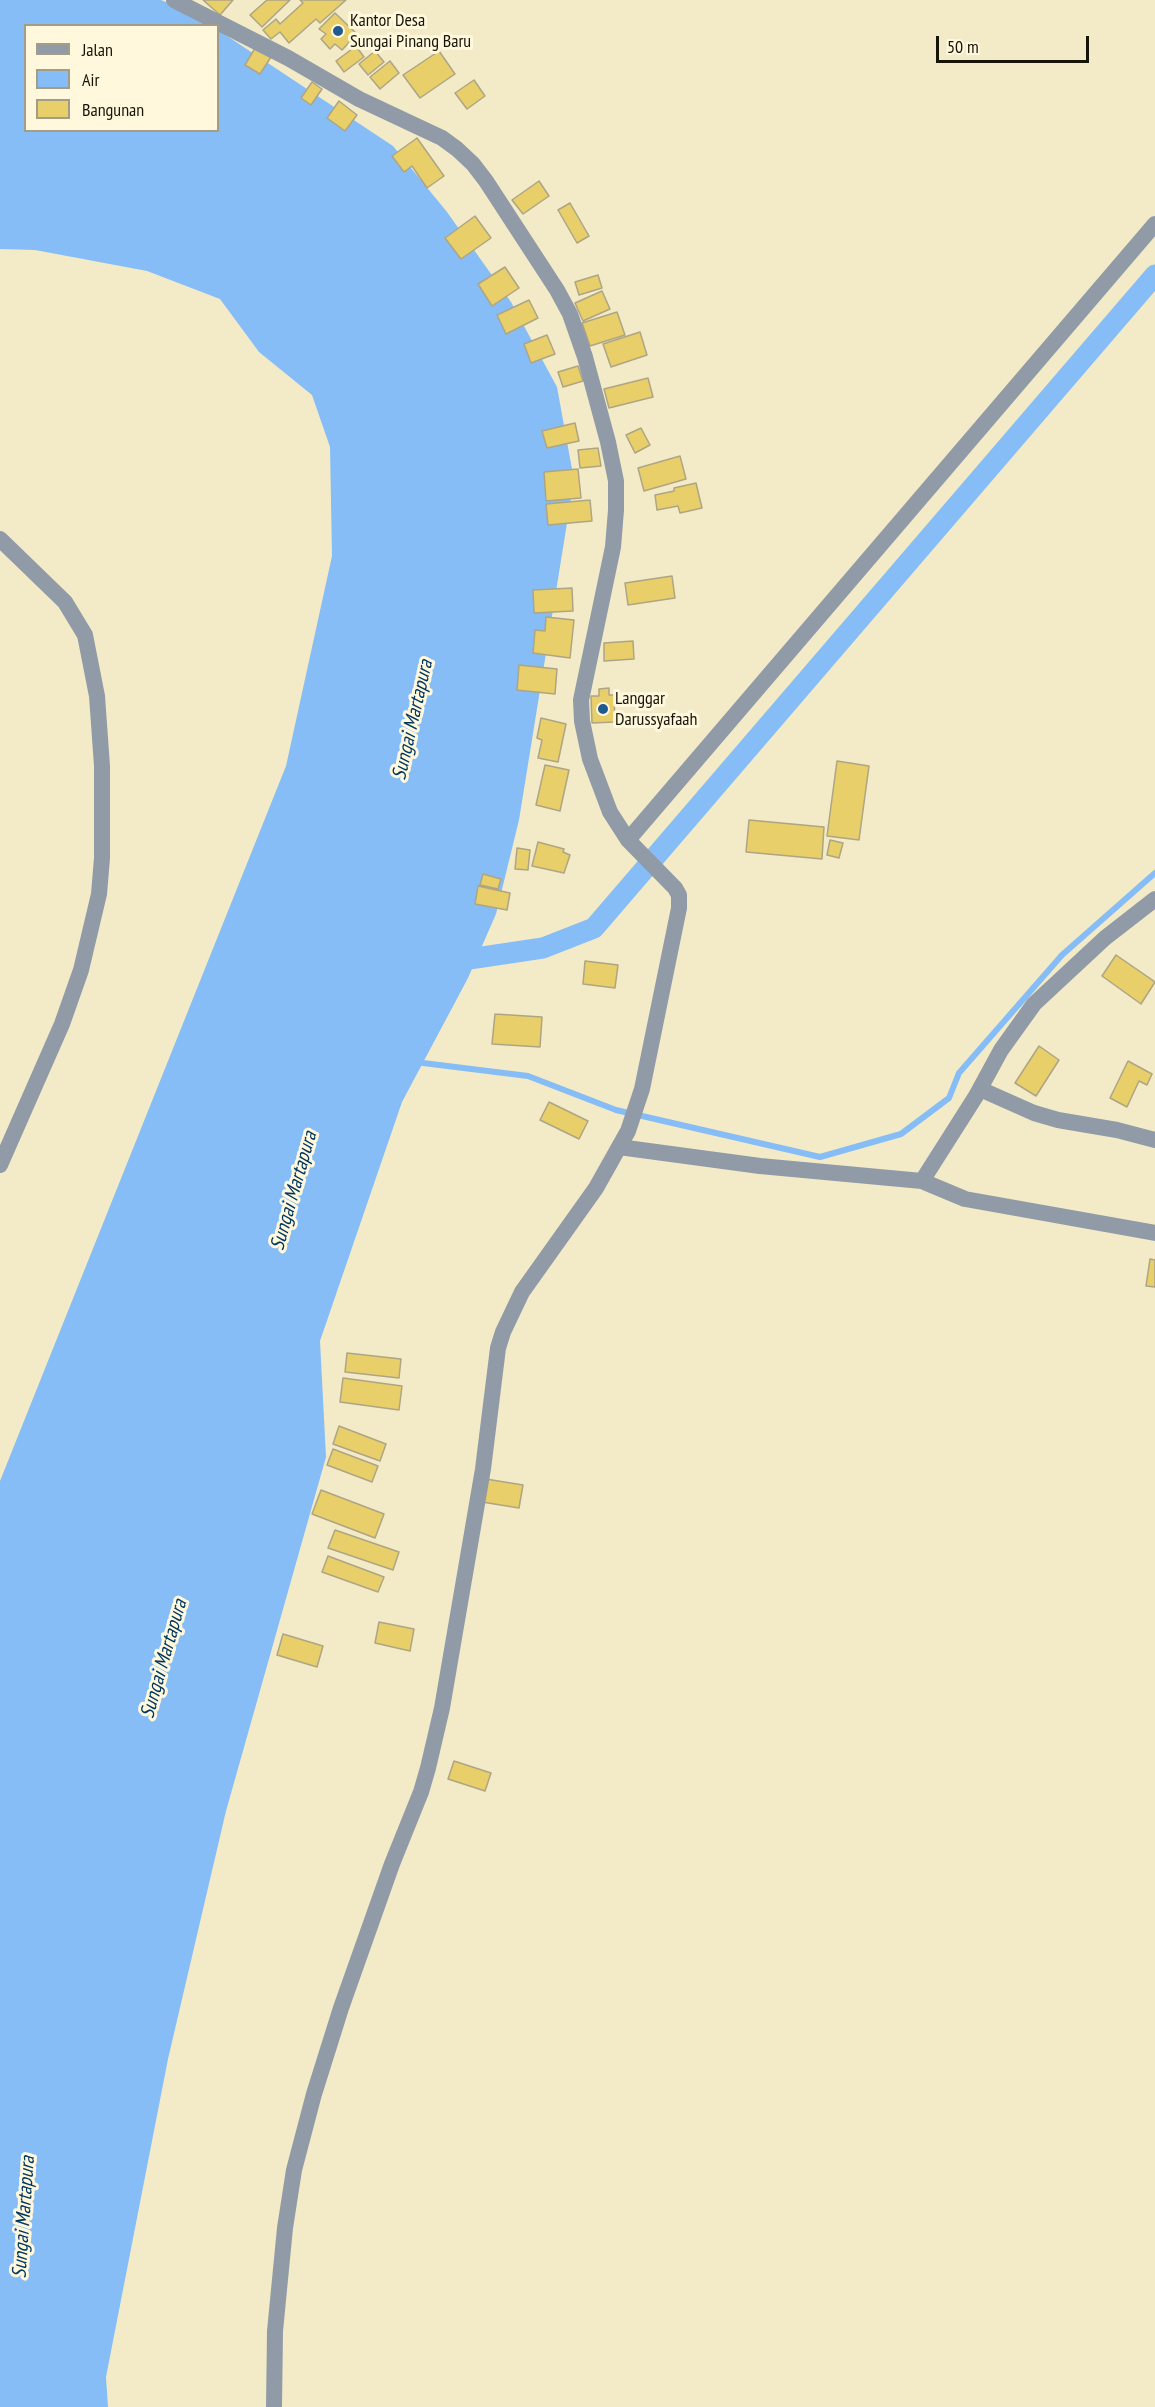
<!DOCTYPE html>
<style>
body{margin:0}
#map{position:relative;width:1155px;height:2407px;overflow:hidden;background:#f3ebc8;font-family:"PT Sans Narrow",sans-serif}
canvas{display:block}
.legend{position:absolute;left:24px;top:24px;width:195px;height:108px;box-sizing:border-box;background:#fff8dc;border:2px solid #a29d87;margin:0;padding:8px 10px;list-style:none;font-size:18px;color:#171408}
.legend li{display:flex;align-items:center;gap:12px;height:30px}
.legend b{width:30px;border:2px solid #a29d87}
.scale{position:absolute;left:936px;top:36px;width:153px;height:27px;box-sizing:border-box;border:3px solid #171408;border-top:0;padding-left:8px;font-size:18px;line-height:21px;white-space:nowrap;color:#171408;-webkit-text-stroke:4px #fff8dc;paint-order:stroke}
</style>
<div id="map">
<canvas width="1155" height="2407"></canvas>
<ul class="legend">
<li><b style="height:8px;background:#919ba7"></b>Jalan</li>
<li><b style="height:16px;background:#86bdf6"></b>Air</li>
<li><b style="height:16px;background:#e8cf69"></b>Bangunan</li>
</ul>
<div class="scale">50 m</div>
</div>
<script>
const g = document.querySelector('canvas').getContext('2d');
g.lineJoin = 'round';
function fill(path, color) { g.fillStyle = color; g.fill(path, 'evenodd'); }
const shape = rows => new Path2D(rows.map(r => 'M' + r).join(''));
function trace(path, color, width, dash) { g.strokeStyle = color; g.lineWidth = width; g.lineCap = dash ? 'butt' : 'round'; g.setLineDash(dash || []); g.stroke(path); }
function drawText(font, color, halo, rows, align = 'center') {
  g.font = font + ' "PT Sans Narrow",sans-serif'; g.lineWidth = 6; g.setLineDash([]); g.textBaseline = 'middle'; g.strokeStyle = halo; g.fillStyle = color; for (const [text, x, y, turn = 0] of rows) {
    g.save(); g.translate(x, y); g.rotate((+turn || 0) * Math.PI / 180); g.textAlign = isNaN(turn) ? turn : align; if (halo) g.strokeText(text, 0, 0); g.fillText(text, 0, 0); g.restore();
  }
}
fill(shape([
 [0,0,161,0,188,11,210,25,26,26,26,130,218,130,218,30,393,146,447,212,511,302,557,387,574,480,519,820,496,914,468,978,402,1102,320,1341,326,1457,226,1811,168,2059,106,2377,108,2407,0,2407,0,1481,286,766,332,556,330,447,312,395,259,352,220,299,147,271,35,250,0,249]
]), '#86bdf6');
trace(shape([
 [415,1062,528,1076,616,1110,820,1157,901,1134,949,1098,959,1073,1062,955,1155,873]
]), '#86bdf6', 6);
trace(shape([
 [449,962,543,948,594,928,1155,275]
]), '#86bdf6', 21);
const building = shape([
 [203,0,233,0,220,15,203,0],
 [267,0,290,0,262,27,250,15,267,0],
 [300,0,346,0,320,23,316,19,289,43,280,32,271,39,263,30,276,19,280,24,303,3,300,0],
 [335,13,357,34,342,50,335,44,330,49,321,39,326,34,319,29,335,13],
 [356,46,364,57,344,72,336,61,356,46],
 [255,48,271,57,260,74,245,65,255,48],
 [375,51,384,62,368,75,359,64,375,51],
 [439,51,455,74,420,98,403,75,439,51],
 [390,61,399,73,380,89,370,77,390,61],
 [474,80,485,96,467,109,455,93,474,80],
 [312,82,322,89,311,105,301,98,312,82],
 [339,101,357,115,345,131,327,118,339,101],
 [417,138,444,176,427,188,412,166,404,172,392,156,417,138],
 [539,181,549,196,523,214,512,200,539,181],
 [570,203,589,236,577,243,558,210,570,203],
 [475,216,491,238,461,259,445,238,475,216],
 [505,267,519,288,492,306,478,284,505,267],
 [598,275,602,288,579,295,575,282,598,275],
 [602,291,610,309,583,321,575,303,602,291],
 [529,300,538,318,506,334,497,315,529,300],
 [617,312,625,335,590,346,582,323,617,312],
 [640,332,647,355,611,367,603,344,640,332],
 [547,335,555,354,531,363,524,344,547,335],
 [578,366,583,381,563,387,558,372,578,366],
 [648,378,653,397,609,408,604,389,648,378],
 [575,423,579,441,547,448,542,431,575,423],
 [641,428,650,445,635,453,626,435,641,428],
 [598,448,601,466,580,468,578,450,598,448],
 [680,456,686,479,644,491,638,468,680,456],
 [578,469,581,498,546,501,544,472,578,469],
 [696,483,702,508,680,513,678,506,657,510,655,495,674,491,674,488,696,483],
 [590,500,592,521,548,525,546,504,590,500],
 [672,576,675,598,628,605,625,583,672,576],
 [572,588,573,611,534,613,533,590,572,588],
 [546,617,574,620,570,658,533,653,535,630,545,631,546,617],
 [633,641,634,659,604,661,604,643,633,641],
 [519,665,557,669,555,694,517,690,519,665],
 [609,688,609,695,614,695,615,722,592,723,591,696,599,696,599,689,609,688],
 [541,718,566,724,558,762,538,758,542,740,537,738,541,718],
 [837,761,869,766,859,840,827,836,837,761],
 [545,765,569,770,560,811,536,805,545,765],
 [749,820,824,827,822,859,746,852,749,820],
 [830,840,843,843,839,858,827,855,830,840],
 [538,842,564,849,563,852,570,855,564,873,532,866,538,842],
 [517,848,530,850,528,870,515,869,517,848],
 [483,874,501,879,498,889,480,885,483,874],
 [478,886,510,893,507,910,475,904,478,886],
 [1116,955,1155,982,1141,1004,1102,976,1116,955],
 [585,961,618,965,615,988,583,984,585,961],
 [495,1014,542,1017,540,1047,492,1044,495,1014],
 [1039,1046,1059,1060,1036,1096,1015,1083,1039,1046],
 [1128,1061,1152,1074,1147,1085,1139,1081,1127,1107,1110,1098,1128,1061],
 [549,1102,588,1121,579,1139,540,1120,549,1102],
 [1150,1259,1155,1260,1155,1287,1146,1286,1150,1259],
 [347,1353,401,1359,399,1378,345,1372,347,1353],
 [343,1378,402,1386,399,1410,340,1402,343,1378],
 [339,1426,386,1444,380,1461,333,1444,339,1426],
 [333,1449,378,1466,372,1482,327,1465,333,1449],
 [486,1479,523,1485,519,1508,482,1502,486,1479],
 [321,1490,384,1514,375,1538,312,1514,321,1490],
 [335,1530,399,1552,393,1570,328,1548,335,1530],
 [328,1556,384,1577,378,1592,322,1572,328,1556],
 [379,1622,414,1629,410,1651,375,1643,379,1622],
 [283,1634,323,1646,317,1667,277,1655,283,1634],
 [454,1761,491,1773,485,1791,448,1779,454,1761]
]);
fill(building, '#e8cf69');
trace(building, '#ada584', 1.5);
trace(shape([
 [174,0,288,58,359,99,442,138,457,149,473,164,486,181,557,290,570,314,585,357,608,442,616,481,616,510,613,547,581,700,582,721,590,759,610,812,628,840,675,888,679,895,679,908,642,1089,628,1131,619,1147,760,1166,922,1181,976,1096,1001,1050,1034,1004,1105,938,1155,899],
 [628,840,1155,224],
 [980,1089,1034,1113,1058,1120,1117,1130,1155,1140],
 [922,1181,965,1199,1155,1233],
 [274,2407,275,2331,285,2228,294,2170,314,2094,341,2008,392,1864,421,1792,428,1768,442,1708,483,1469,498,1348,503,1332,522,1292,596,1188,619,1147]
]), '#919ba7', 16);
trace(shape([
 [0,539,65,602,85,635,97,696,102,766,102,858,99,894,81,970,62,1024,0,1165]
]), '#919ba7', 16);
for (const [x, y, r, color] of [
 [338,31,6,"#1f5a91"],
 [603,709,6,"#1f5a91"]
]) { const dot = new Path2D(); dot.arc(x, y, r, 0, 2 * Math.PI); g.fillStyle = color; g.fill(dot); trace(dot, '#fff8dc', 2); }
drawText('18px', '#171408', '#fff8dc', [
 ["Kantor Desa",350,21],
 ["Sungai Pinang Baru",350,42],
 ["Langgar",615,699],
 ["Darussyafaah",615,720]
], 'left');
drawText('italic 20px', '#003662', '#fff8dc', [
 ["Sungai Martapura",413,720,-77],
 ["Sungai Martapura",294,1191,-74],
 ["Sungai Martapura",164,1659,-74],
 ["Sungai Martapura",24,2217,-86]
]);
</script>
